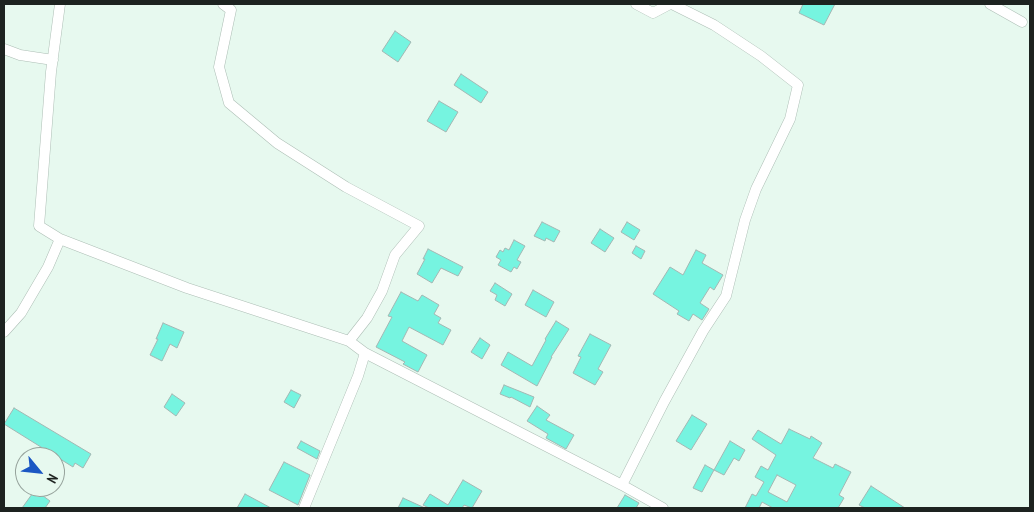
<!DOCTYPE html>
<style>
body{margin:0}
#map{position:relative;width:1034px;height:512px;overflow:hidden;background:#e7f9ef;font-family:"PT Sans Narrow",sans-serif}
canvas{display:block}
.frame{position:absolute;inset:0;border:5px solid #1d2320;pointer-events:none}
.north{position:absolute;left:15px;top:447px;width:50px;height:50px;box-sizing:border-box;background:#e7f9ef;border:1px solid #96a39c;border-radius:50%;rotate:118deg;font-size:14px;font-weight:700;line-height:20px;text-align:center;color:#1d2320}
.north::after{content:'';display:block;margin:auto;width:18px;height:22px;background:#1b57c3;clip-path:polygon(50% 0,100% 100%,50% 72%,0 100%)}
</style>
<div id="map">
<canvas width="1034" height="512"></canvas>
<div class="frame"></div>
<div class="north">N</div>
</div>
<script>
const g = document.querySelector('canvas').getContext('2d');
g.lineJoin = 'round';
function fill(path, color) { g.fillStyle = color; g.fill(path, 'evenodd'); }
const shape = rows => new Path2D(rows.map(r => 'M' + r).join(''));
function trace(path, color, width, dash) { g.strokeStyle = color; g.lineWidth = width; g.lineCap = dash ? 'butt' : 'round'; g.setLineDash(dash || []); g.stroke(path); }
const building = shape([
 [803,4,835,4,824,25,799,13,803,4],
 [395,31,411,42,398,62,382,51,395,31],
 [461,74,488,92,481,103,454,85,461,74],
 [439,101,458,112,446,132,427,121,439,101],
 [542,222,560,231,554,242,546,238,545,241,534,236,542,222],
 [627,222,640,230,634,240,621,232,627,222],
 [600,229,614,238,605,252,591,243,600,229],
 [514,240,525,246,517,260,521,262,517,269,514,267,511,272,498,265,501,260,496,257,500,250,503,252,505,248,509,250,514,240],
 [636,246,645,251,641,259,632,253,636,246],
 [428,249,463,267,458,276,441,268,432,283,417,274,425,259,423,259,428,249],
 [696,250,706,255,702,263,723,275,714,290,710,287,700,303,709,309,702,320,693,314,689,321,677,314,679,311,653,294,670,267,683,275,696,250],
 [495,283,512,294,505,306,495,300,497,295,490,291,495,283],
 [533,290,554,302,546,317,525,305,533,290],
 [401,292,418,301,422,295,439,305,434,314,441,318,438,323,451,330,443,345,409,327,402,341,427,355,418,372,403,364,405,362,376,347,392,317,388,316,401,292],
 [556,321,569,329,551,357,552,357,537,386,501,365,508,352,532,366,546,340,545,339,556,321],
 [163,323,184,332,177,348,170,344,162,361,150,355,158,339,156,339,163,323],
 [590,334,611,345,598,369,603,372,595,385,573,373,581,357,578,356,590,334],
 [480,338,490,345,482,359,471,352,480,338],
 [504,385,534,397,530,407,511,397,510,398,500,394,504,385],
 [291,390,301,395,294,408,284,402,291,390],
 [172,394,185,403,176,416,164,407,172,394],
 [537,406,550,415,546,420,574,435,566,449,546,438,548,434,527,421,537,406],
 [14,408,91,454,83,468,75,463,73,467,4,424,14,408],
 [692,415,707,424,691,450,676,441,692,415],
 [789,429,810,439,811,436,822,443,813,458,833,468,835,464,851,472,839,495,844,498,838,508,773,508,762,502,759,508,745,508,752,494,756,496,764,482,755,477,761,466,768,470,776,455,752,439,758,430,781,444,789,429],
 [777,475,796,485,787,502,768,492,777,475],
 [301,441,320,451,317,459,297,448,301,441],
 [730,441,745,450,739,461,734,458,724,475,714,470,730,441],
 [284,462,310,475,298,505,269,490,284,462],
 [705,465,714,470,702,492,693,488,705,465],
 [463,480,482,491,472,508,464,505,462,508,429,508,423,505,430,494,448,505,463,480],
 [871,486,905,508,865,508,859,505,871,486],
 [35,490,50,501,45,508,22,508,35,490],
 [245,494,271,508,237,508,245,494],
 [625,495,639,503,636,508,617,508,625,495],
 [403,498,425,508,398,508,403,498]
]);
fill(building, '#76f4e0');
trace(building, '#a3b7b3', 1);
const minor = shape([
 [223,4,231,10,219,67,229,103,277,143,346,187,419,226,395,255,382,291,367,318,349,341],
 [636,4,653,13,670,4],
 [990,4,1022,22],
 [4,49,20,55,53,60],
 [60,239,187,288,349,341,365,353,622,485,663,508],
 [4,332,21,313,48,267,60,239,39,226,51,72,60,4],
 [622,485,664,402,703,331,726,296,745,220,756,189,790,119,798,85,761,56,714,25,672,4],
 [304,508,358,376,365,353]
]);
trace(minor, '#adbeb5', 11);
trace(minor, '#fff', 10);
</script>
